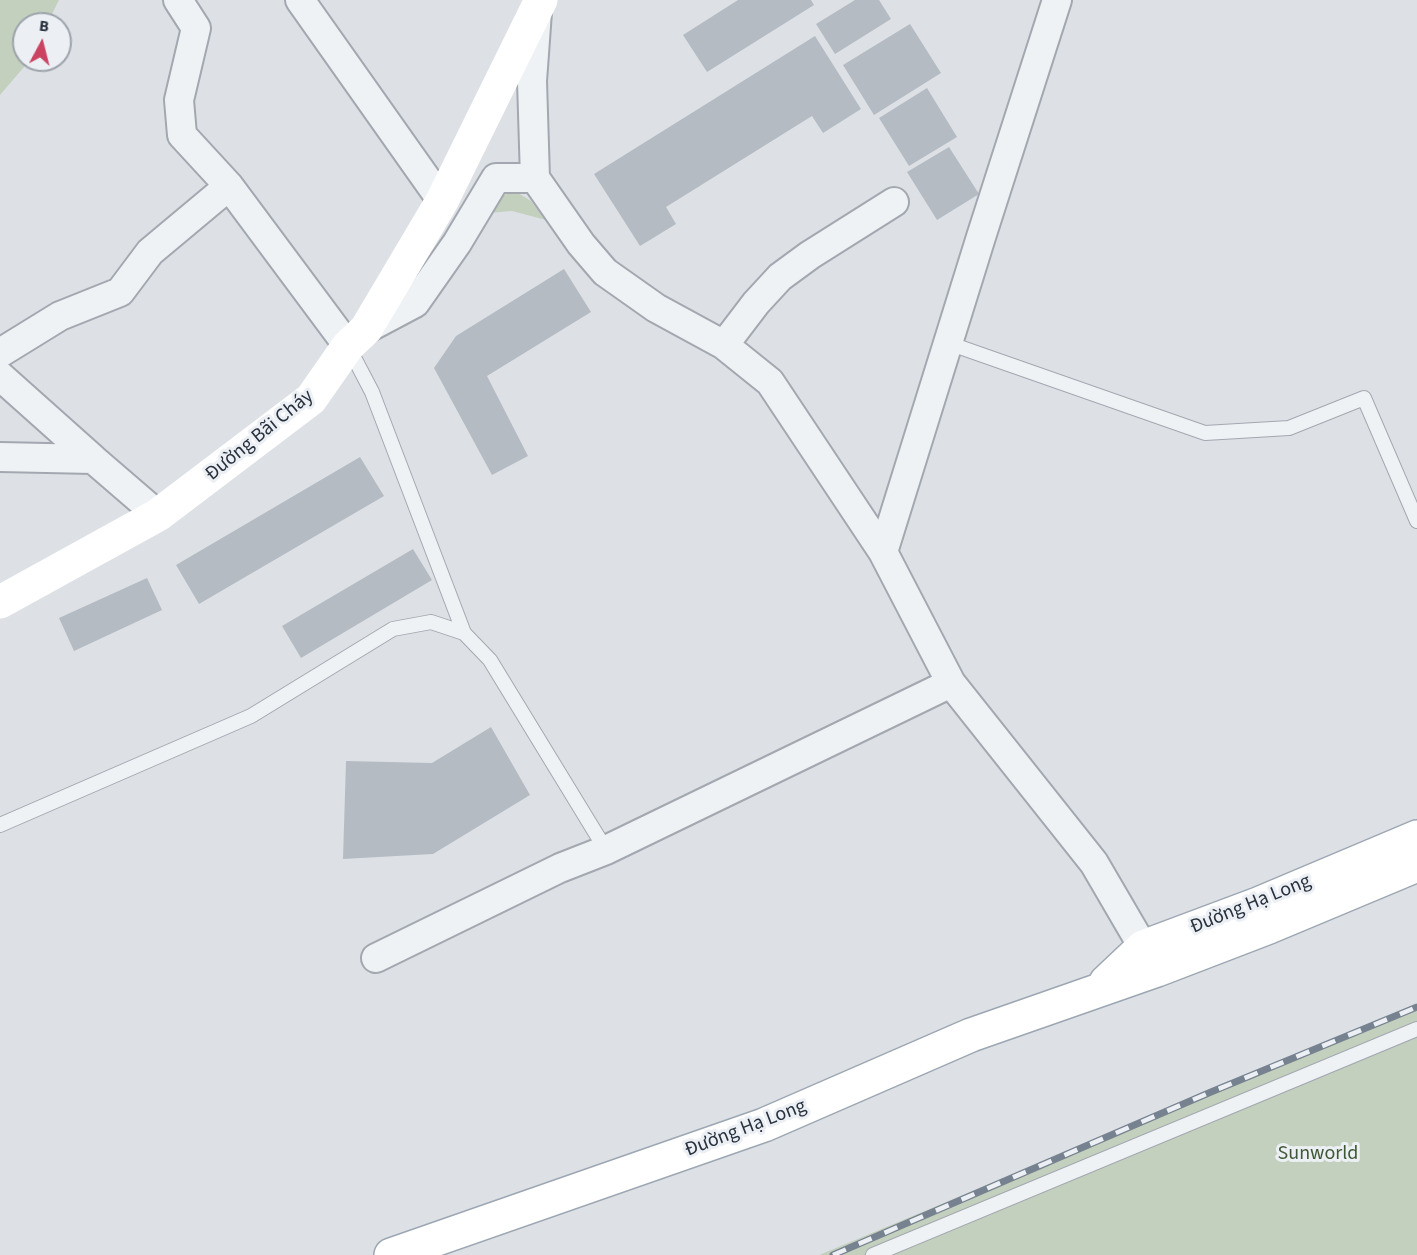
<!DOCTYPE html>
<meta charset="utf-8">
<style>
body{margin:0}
#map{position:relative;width:1417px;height:1255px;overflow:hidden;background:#dde1e6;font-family:"Source Sans 3",sans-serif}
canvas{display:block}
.north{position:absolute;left:12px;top:12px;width:60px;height:60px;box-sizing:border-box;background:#ecf0f4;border:2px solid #9da3ab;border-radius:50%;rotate:7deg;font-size:16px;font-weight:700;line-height:24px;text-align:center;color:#27303d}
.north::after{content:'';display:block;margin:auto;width:21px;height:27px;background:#ca4462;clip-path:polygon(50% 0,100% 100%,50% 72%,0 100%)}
</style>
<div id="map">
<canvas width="1417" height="1255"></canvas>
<div class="north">B</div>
</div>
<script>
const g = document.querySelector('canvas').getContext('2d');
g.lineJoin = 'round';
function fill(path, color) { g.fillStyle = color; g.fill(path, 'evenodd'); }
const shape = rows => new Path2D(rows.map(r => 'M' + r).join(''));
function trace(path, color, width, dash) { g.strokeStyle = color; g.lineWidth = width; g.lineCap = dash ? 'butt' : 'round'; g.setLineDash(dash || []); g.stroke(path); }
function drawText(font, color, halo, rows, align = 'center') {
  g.font = font + ' "Source Sans 3",sans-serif'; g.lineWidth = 6; g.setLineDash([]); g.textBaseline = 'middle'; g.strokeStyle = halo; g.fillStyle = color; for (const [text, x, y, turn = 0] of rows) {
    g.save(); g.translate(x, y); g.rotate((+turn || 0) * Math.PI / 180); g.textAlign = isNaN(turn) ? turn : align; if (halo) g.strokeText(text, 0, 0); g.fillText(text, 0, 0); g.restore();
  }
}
fill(shape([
 [0,0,59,0,47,24,24,24,24,60,30,60,0,95],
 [515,191,531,201,546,220,512,211,489,213,496,198],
 [1417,1006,1417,1255,819,1255]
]), '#c4d0be');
fill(shape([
 [738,0,811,0,814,5,707,72,683,35],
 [855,0,879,0,891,19,835,54,816,24],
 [910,24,941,73,874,115,843,65],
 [815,36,861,109,823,133,812,116,666,207,676,224,640,246,594,174],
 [927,88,957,137,909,166,879,118],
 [949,147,979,194,937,220,907,172],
 [564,269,591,312,487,376,528,456,492,475,434,368,456,336],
 [360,457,384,496,199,604,176,565],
 [413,549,432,580,301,658,282,626],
 [147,578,162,610,74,651,59,618],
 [491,727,530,795,433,854,343,859,346,761,432,763]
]), '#b4bbc3');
const service = shape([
 [948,343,1205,433,1289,428,1364,398,1417,521],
 [349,348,372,392,464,633],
 [0,825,251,716,393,629,431,622,464,633,490,660,606,850],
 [873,1255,1417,1029]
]);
const minor = shape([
 [178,0,196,28,179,100,182,135,229,186,348,346],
 [300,0,442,201],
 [537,12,532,81,535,178,581,244,605,272,656,308,724,345,770,382,883,552,951,683,1094,863,1143,947],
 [366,329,415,303,457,243,496,178,535,178],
 [724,345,756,303,780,277,810,255,894,202],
 [0,353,60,316,120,292,150,252,229,186],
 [0,376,93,459],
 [0,457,93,459,158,515],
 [883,552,981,237,1057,0],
 [376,958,560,868,606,850,951,683]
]);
const primary = shape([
 [1106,982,1143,947,1258,904,1417,837],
 [391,1255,764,1125,971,1035,1157,970,1269,927,1417,865]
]);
trace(service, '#a3a8b0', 16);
trace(minor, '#a3a8b0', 32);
trace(primary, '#9da7b2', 36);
trace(service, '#eff2f5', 14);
trace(minor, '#eff2f5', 28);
trace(shape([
 [0,602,158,515,311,399,348,346,366,329,442,201,541,0]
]), '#fff', 33);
trace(primary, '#fff', 33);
const rail = shape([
 [833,1255,1211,1092,1417,1007]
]);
trace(rail, '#778290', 7);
trace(rail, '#ecf0f4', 4.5, [14]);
drawText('20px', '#27303d', '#ecf0f4', [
 ["Đường Bãi Cháy",260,436,-39],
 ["Đường Hạ Long",1251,905,-22],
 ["Đường Hạ Long",746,1129,-21]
]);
drawText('20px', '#3e5835', '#ecf0f4', [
 ["Sunworld",1318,1155]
]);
</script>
